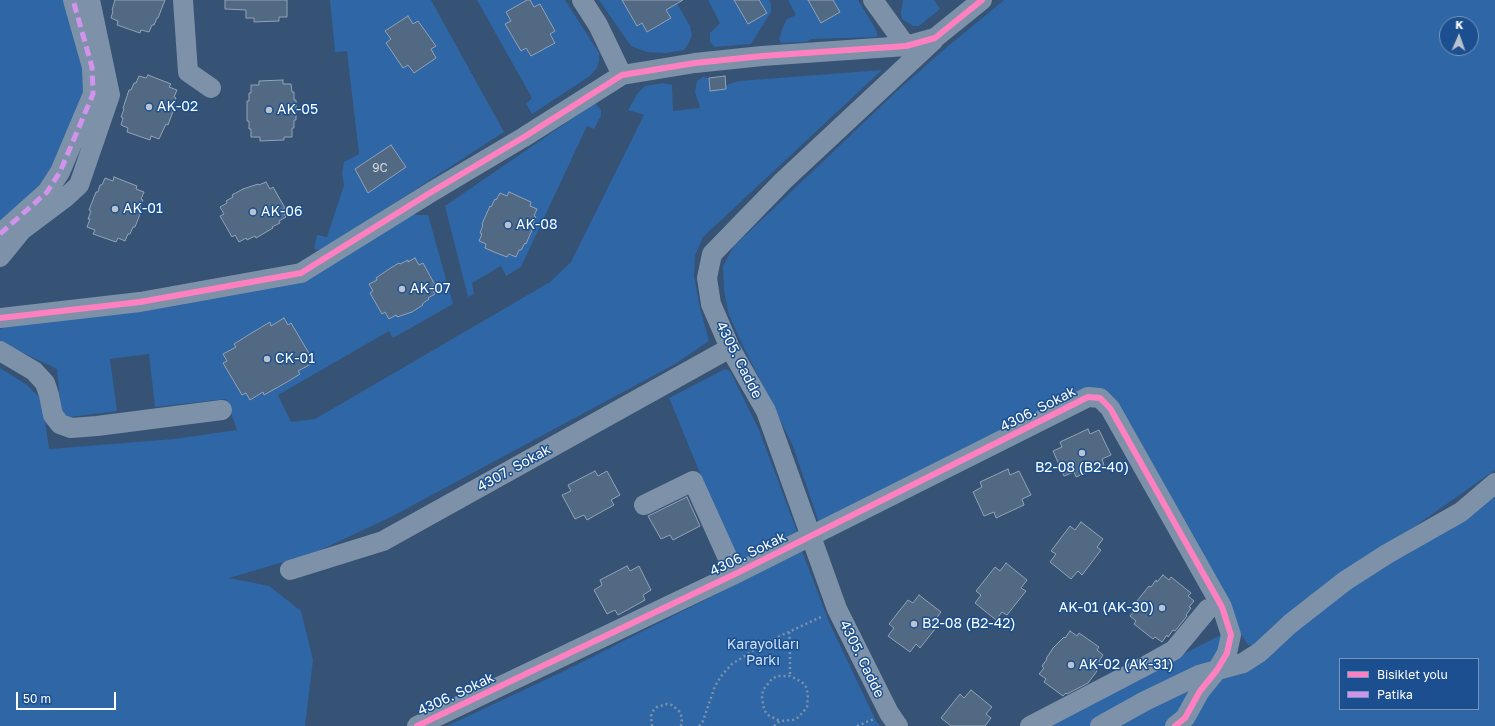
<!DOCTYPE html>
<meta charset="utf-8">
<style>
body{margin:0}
#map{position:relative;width:1495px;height:726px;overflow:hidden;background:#365274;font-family:"Golos Text",sans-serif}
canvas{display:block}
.legend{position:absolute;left:1339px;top:658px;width:140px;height:52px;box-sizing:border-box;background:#1b4f8f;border:1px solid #7695bc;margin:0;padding:5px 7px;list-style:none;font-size:12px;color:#fff}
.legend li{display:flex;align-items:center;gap:8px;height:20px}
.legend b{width:20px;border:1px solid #7695bc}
.north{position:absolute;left:1439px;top:16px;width:40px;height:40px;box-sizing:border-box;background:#1b4f8f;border:1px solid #7695bc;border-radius:50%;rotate:2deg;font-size:11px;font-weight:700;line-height:16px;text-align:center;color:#fff}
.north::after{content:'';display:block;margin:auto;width:14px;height:18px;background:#b9c2ce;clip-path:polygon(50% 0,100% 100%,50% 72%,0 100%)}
.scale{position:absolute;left:16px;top:692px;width:100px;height:18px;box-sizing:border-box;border:2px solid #fff;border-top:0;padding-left:5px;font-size:12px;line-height:14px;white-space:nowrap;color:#fff;-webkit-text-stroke:3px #1b4f8f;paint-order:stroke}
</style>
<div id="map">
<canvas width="1495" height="726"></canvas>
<ul class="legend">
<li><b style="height:5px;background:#ff80c0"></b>Bisiklet yolu</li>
<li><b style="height:5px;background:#d193ec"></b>Patika</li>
</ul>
<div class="north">K</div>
<div class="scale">50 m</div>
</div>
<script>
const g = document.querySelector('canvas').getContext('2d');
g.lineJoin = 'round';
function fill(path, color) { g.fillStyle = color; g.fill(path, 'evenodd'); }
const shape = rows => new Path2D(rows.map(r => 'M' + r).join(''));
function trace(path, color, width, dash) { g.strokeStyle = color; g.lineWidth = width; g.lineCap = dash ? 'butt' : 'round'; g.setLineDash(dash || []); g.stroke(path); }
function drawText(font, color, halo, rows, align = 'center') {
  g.font = font + ' "Golos Text",sans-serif'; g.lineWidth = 3; g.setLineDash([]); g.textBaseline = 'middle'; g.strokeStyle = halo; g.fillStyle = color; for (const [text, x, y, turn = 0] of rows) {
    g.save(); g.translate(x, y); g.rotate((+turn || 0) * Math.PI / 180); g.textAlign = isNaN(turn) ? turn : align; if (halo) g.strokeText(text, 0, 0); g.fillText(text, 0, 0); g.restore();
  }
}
fill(shape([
 [0,0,69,0,84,56,85,102,58,169,0,230],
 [330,0,431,0,504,132,322,250,314,249,317,235,327,237,344,185,342,173,344,162,359,154,347,51,335,52],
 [477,0,565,0,599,53,599,61,597,68,590,76,532,114,526,104,532,98],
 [599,0,675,0,690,26,692,35,689,43,684,50,666,53,647,52,631,46],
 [708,0,769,0,771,4,771,12,751,44,715,47,710,42,710,33,720,23],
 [788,0,858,0,875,28,877,33,877,37,811,39,807,42,781,43,779,39,783,27,787,19,796,15],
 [903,0,934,0,940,9,919,26,913,26,902,19,901,12],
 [1004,0,1495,0,1495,470,1323,591,1261,645,1248,645,1233,622,1109,398,819,523,793,446,743,346,729,315,724,291,723,266,734,246,897,91,941,52],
 [1447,24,1471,24,1471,48,1447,48],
 [882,70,703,237,695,256,694,276,700,308,709,341,675,364,391,517,314,553,229,578,269,586,301,611,313,660,305,726,0,726,0,368,27,385,42,400,49,449,174,439,237,430,226,399,155,407,149,354,110,359,117,411,62,418,57,369,0,342,0,329,7,326,290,282,412,215,428,215,453,304,393,338,389,331,278,395,291,422,315,419,550,282,571,262,644,115,628,110,638,93,645,86,663,83,672,85,673,111,700,108,695,92,697,81,703,77,709,78,710,91,726,89,726,85,739,81],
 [595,103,601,110,601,116,594,129,587,126,521,267,506,276,501,266,472,283,474,294,468,297,445,206],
 [725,369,730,371,759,430,798,534,739,563,736,560,669,398],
 [1495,491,1495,726,1183,726,1224,676,1326,601],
 [1340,659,1478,659,1478,709,1340,709],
 [802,551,829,622,876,721,880,726,447,726,562,672],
 [1223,634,1218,656,1211,664,1092,726,1040,726],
 [1174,691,1193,691,1171,726,1109,726]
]), '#2f66a5');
const building = shape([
 [115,0,165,0,158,18,157,18,154,25,152,25,149,32,141,30,140,33,117,25,118,21,111,18,113,11,112,10,115,0],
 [225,0,287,0,287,17,279,17,279,21,254,22,254,18,246,18,246,10,225,9,225,0],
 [527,0,530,0,534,7,540,4,555,31,550,34,555,43,531,56,526,48,521,51,505,24,511,21,506,12,527,0],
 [622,0,683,0,666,10,671,18,647,32,642,23,637,26,622,0],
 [734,0,759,0,767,13,748,24,734,0],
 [808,0,833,0,840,12,821,23,808,0],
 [408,16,413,24,418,21,436,46,431,49,436,58,414,73,408,65,403,68,386,43,391,39,385,31,408,16],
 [148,75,171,84,169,87,177,90,174,97,176,98,173,106,175,107,172,114,168,125,166,124,159,139,151,136,150,140,127,132,128,128,121,125,123,118,121,117,124,109,123,108,129,90,131,90,134,83,136,83,139,76,146,78,148,75],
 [725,76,726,89,710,91,709,78,725,76],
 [283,80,283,84,291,84,292,92,294,92,294,100,296,100,296,120,294,120,294,128,292,128,292,137,284,137,284,140,260,141,260,137,251,137,251,129,249,129,249,121,247,121,247,101,249,101,249,93,251,93,251,85,259,85,259,81,283,80],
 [391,145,406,167,368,193,355,169,391,145],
 [114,177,137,186,136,189,144,192,141,199,143,200,140,208,142,209,135,227,133,227,130,234,128,234,125,241,118,238,116,242,93,234,95,230,87,227,90,219,88,219,91,211,89,210,96,192,98,192,100,185,102,185,105,178,113,181,114,177],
 [266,182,270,189,273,187,285,208,282,210,286,217,279,221,280,223,272,227,273,228,256,238,255,236,247,240,246,238,239,242,235,235,232,237,220,216,224,214,220,207,227,203,226,201,233,197,232,195,243,189,258,184,259,185,266,182],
 [509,192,531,202,530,206,537,209,534,216,536,217,533,225,534,225,526,244,525,243,521,250,519,250,516,257,509,254,507,257,494,252,485,248,486,244,479,241,482,234,480,233,483,225,482,224,490,206,491,207,495,199,496,200,500,193,507,196,509,192],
 [415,258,419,265,423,263,435,285,431,287,435,294,428,298,429,299,422,304,423,305,412,312,397,317,396,315,389,319,385,312,382,314,370,293,373,291,369,284,377,280,376,278,389,269,399,263,400,264,408,260,408,262,415,258],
 [284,318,288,325,291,323,310,355,307,357,311,364,298,371,300,374,287,382,264,395,263,392,250,400,246,393,242,395,223,363,227,361,223,354,236,347,234,344,250,334,270,322,271,326,284,318],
 [1088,429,1090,434,1099,430,1111,455,1102,459,1104,465,1076,477,1074,472,1064,476,1053,451,1062,447,1060,442,1088,429],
 [1008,469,1010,475,1019,471,1031,495,1022,499,1024,505,996,518,994,512,984,516,973,492,982,487,980,482,1008,469],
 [595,471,598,476,607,471,620,495,611,500,614,505,603,511,587,520,584,515,575,519,562,495,571,491,568,485,595,471],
 [687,497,700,526,673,540,670,535,661,539,648,516,687,497],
 [1081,522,1103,539,1097,547,1101,550,1082,575,1078,571,1071,579,1050,562,1056,554,1051,551,1070,526,1075,530,1081,522],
 [1006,563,1027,580,1021,588,1026,591,1007,615,1002,612,996,620,975,603,981,595,976,591,995,567,1000,571,1006,563],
 [627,566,630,571,639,566,651,590,643,595,645,600,629,609,618,615,615,610,607,614,594,590,602,585,600,580,627,566],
 [1163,575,1169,580,1171,577,1191,593,1188,596,1194,601,1189,607,1191,608,1186,615,1187,616,1175,631,1173,630,1168,637,1167,635,1162,642,1155,637,1153,639,1134,624,1136,621,1130,616,1135,610,1133,609,1138,602,1137,601,1149,586,1151,587,1156,580,1157,582,1163,575],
 [919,595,941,612,935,620,939,624,920,648,916,644,910,652,888,636,894,628,889,624,908,600,913,603,919,595],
 [1070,631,1077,636,1079,633,1099,647,1097,650,1103,655,1099,661,1100,663,1096,669,1097,671,1088,683,1067,694,1066,693,1063,696,1044,682,1046,679,1039,674,1044,668,1042,666,1047,659,1046,659,1053,648,1064,637,1065,638,1070,631],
 [971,690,992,707,986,714,991,718,985,726,951,726,941,718,960,694,964,698,971,690]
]);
fill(building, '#526984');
trace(building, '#92a2b6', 1);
trace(shape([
 [789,632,790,641,790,676],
 [652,726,651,716,653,711,657,707,667,704,672,705,680,712,682,718,681,726],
 [699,726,703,721,715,686,722,675,732,664,765,643,823,616],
 [774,726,780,721,793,720,799,717,807,707,808,694,806,687,802,682,790,676,777,676,771,680,763,690,762,697,764,710,768,715,780,721],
 [857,726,874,719]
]), '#7d92a8', 2.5, [2, 3]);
trace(shape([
 [183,0,188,72,211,88],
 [582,0,598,25,622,75],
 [873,0,906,46],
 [0,234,47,192,60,172,93,94,92,67,73,0],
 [0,257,22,230,66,197,79,185,110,95,90,0],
 [0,318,140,302,301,273,433,191,524,137,622,75,695,63,762,56,906,46,935,38,982,0],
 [0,351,34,371,45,383,49,395,53,415,60,424,71,428,97,426,222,410],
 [644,505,693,481,735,574],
 [290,570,383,541,730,348],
 [417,726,735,574,1088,397,1100,398,1110,408,1222,607,1231,635,1227,653,1217,670,1200,691,1185,718,1175,726],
 [898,726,889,713,837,609,766,411,730,348,711,304,707,278,712,254,783,181,934,40],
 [1030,726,1149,664,1174,650,1208,609],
 [1100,726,1145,701,1199,675,1243,663,1260,652,1290,624,1345,581,1387,554,1461,512,1495,483]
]), '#7d92a8', 20);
trace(shape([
 [0,234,47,192,60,172,93,94,92,67,73,0]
]), '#d193ec', 5, [10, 5]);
trace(shape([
 [0,318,140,302,301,273,433,191,524,137,622,75,695,63,762,56,906,46,935,38,982,0],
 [417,726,735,574,1088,397,1100,398,1110,408,1222,607,1231,635,1227,653,1217,670,1200,691,1185,718,1175,726]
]), '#ff80c0', 6);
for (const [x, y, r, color] of [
 [149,107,4,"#b9c2ce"],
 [269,110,4,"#b9c2ce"],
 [115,209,4,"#b9c2ce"],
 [253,212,4,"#b9c2ce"],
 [508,225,4,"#b9c2ce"],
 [402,289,4,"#b9c2ce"],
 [267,359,4,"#b9c2ce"],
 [1082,453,4,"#b9c2ce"],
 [1162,608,4,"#b9c2ce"],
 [914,624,4,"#b9c2ce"],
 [1071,665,4,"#b9c2ce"]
]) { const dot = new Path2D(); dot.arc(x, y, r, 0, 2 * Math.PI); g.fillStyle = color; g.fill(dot); trace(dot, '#1b4f8f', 1.5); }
drawText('12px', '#d4dae0', null, [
 ["9C",380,168]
]);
drawText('14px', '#fff', '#1b4f8f', [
 ["AK-02",157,107],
 ["AK-05",277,110],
 ["AK-01",123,209],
 ["AK-06",261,212],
 ["AK-08",516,225],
 ["AK-07",410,289],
 ["CK-01",275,359],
 ["B2-08 (B2-40)",1082,468,"center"],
 ["AK-01 (AK-30)",1154,608,"right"],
 ["B2-08 (B2-42)",922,624],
 ["AK-02 (AK-31)",1079,665]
], 'left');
drawText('14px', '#fff', '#1b4f8f', [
 ["4305. Cadde",739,360,63],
 ["4306. Sokak",1038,409,-27],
 ["4307. Sokak",514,468,-29],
 ["4306. Sokak",748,554,-26],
 ["4305. Cadde",862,659,64],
 ["4306. Sokak",456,694,-25]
]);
drawText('14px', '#cfe3fa', '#1b4f8f', [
 ["Karayolları",763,645],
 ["Parkı",763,661]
]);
</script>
